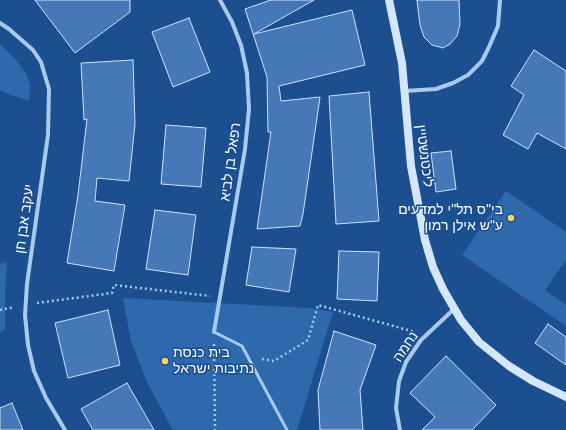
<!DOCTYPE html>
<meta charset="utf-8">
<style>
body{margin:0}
canvas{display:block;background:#1b4f8f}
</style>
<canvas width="566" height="430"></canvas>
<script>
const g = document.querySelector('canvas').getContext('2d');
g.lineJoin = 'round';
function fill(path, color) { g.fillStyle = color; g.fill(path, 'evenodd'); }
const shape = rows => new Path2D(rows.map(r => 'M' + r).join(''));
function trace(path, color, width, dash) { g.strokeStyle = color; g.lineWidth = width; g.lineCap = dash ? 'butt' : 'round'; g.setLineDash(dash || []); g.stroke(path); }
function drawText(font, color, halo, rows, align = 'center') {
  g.font = font + ' Arial,Heebo,sans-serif'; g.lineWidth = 3; g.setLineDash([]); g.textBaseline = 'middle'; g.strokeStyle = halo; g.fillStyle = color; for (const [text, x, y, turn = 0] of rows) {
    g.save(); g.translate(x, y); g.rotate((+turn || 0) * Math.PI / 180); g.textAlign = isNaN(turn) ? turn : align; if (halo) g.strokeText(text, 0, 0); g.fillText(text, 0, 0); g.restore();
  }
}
fill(shape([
 [0,44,16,60,27,75,30,85,29,101,0,91],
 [506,191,566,232,566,260,545,290,566,305,566,326,462,255],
 [7,262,5,293,5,330,0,332,0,264],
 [123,298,309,308,333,312,297,430,173,430,148,384,131,341]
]), '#2e69ad');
const building = shape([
 [35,0,130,0,130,12,75,53,35,0],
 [271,0,314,0,254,34,352,10,365,65,279,86,281,101,320,97,303,214,300,226,257,229,271,132,268,132,267,77,245,9,271,0],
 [417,0,459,0,460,24,457,36,450,44,443,48,432,45,424,37,420,25,417,0],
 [189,18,210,72,173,87,152,32,189,18],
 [534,50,566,71,566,149,537,133,528,149,503,135,524,95,511,86,534,50],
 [133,60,135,124,129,181,97,178,95,201,125,205,114,271,67,263,78,195,87,119,84,120,81,63,133,60],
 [369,92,379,221,336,224,329,96,369,92],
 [166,125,206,128,201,187,161,184,166,125],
 [451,151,456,189,436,192,431,153,451,151],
 [155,210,196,215,188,275,146,269,155,210],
 [252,247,296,249,289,292,246,285,252,247],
 [339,251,379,252,377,301,337,299,339,251],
 [108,310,120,365,68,378,55,323,108,310],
 [548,324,566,337,566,365,535,343,548,324],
 [334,331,376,345,360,390,363,430,320,430,318,390,334,331],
 [446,356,496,405,472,430,422,430,435,417,410,393,446,356],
 [127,383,154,430,93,430,81,409,127,383],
 [12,403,23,430,0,430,0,408,12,403]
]);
fill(building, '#4478b7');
trace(building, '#cfe3fa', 1);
trace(shape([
 [37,303,112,293,114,285,210,296],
 [0,310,14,307],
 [214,344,215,430],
 [262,359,274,361,308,340,318,305,415,332]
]), '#a9c9ee', 2.5, [2, 3]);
trace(shape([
 [214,332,242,346,287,430]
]), '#a9c9ee', 3);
trace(shape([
 [0,23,9,29,33,50,41,62,49,89,48,135,27,284,25,315,28,345,34,371,46,398,65,430],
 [404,91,436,89,453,83,468,75,482,61,489,47,498,26,500,0],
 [214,332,245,149,249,109,247,73,241,45,232,22,220,0],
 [400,430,396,408,399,381,406,362,421,340,454,309]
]), '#a9c9ee', 4);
trace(shape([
 [389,0,402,63,411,166,425,240,433,267,443,289,461,320,479,342,509,366,533,381,566,397]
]), '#d6e6fa', 8);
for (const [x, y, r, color] of [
 [511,218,4,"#ffd166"],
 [165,361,4,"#ffd166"]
]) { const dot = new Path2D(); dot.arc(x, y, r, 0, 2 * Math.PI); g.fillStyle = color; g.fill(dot); trace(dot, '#1b4f8f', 1.5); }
drawText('14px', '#fff', '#1b4f8f', [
 ["ליכטנשטיין",424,156,83],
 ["רפאל בן לביא",231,162,-82],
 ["יעקב אבן חן",25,219,-82],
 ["נחמה",406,347,-56]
]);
drawText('14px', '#fff', '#1b4f8f', [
 ["בי\"ס תל\"י למדעים",503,210],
 ["ע\"ש אילן רמון",503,226],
 ["בית כנסת",173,353,"left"],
 ["נתיבות ישראל",173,369,"left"]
], 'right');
</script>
